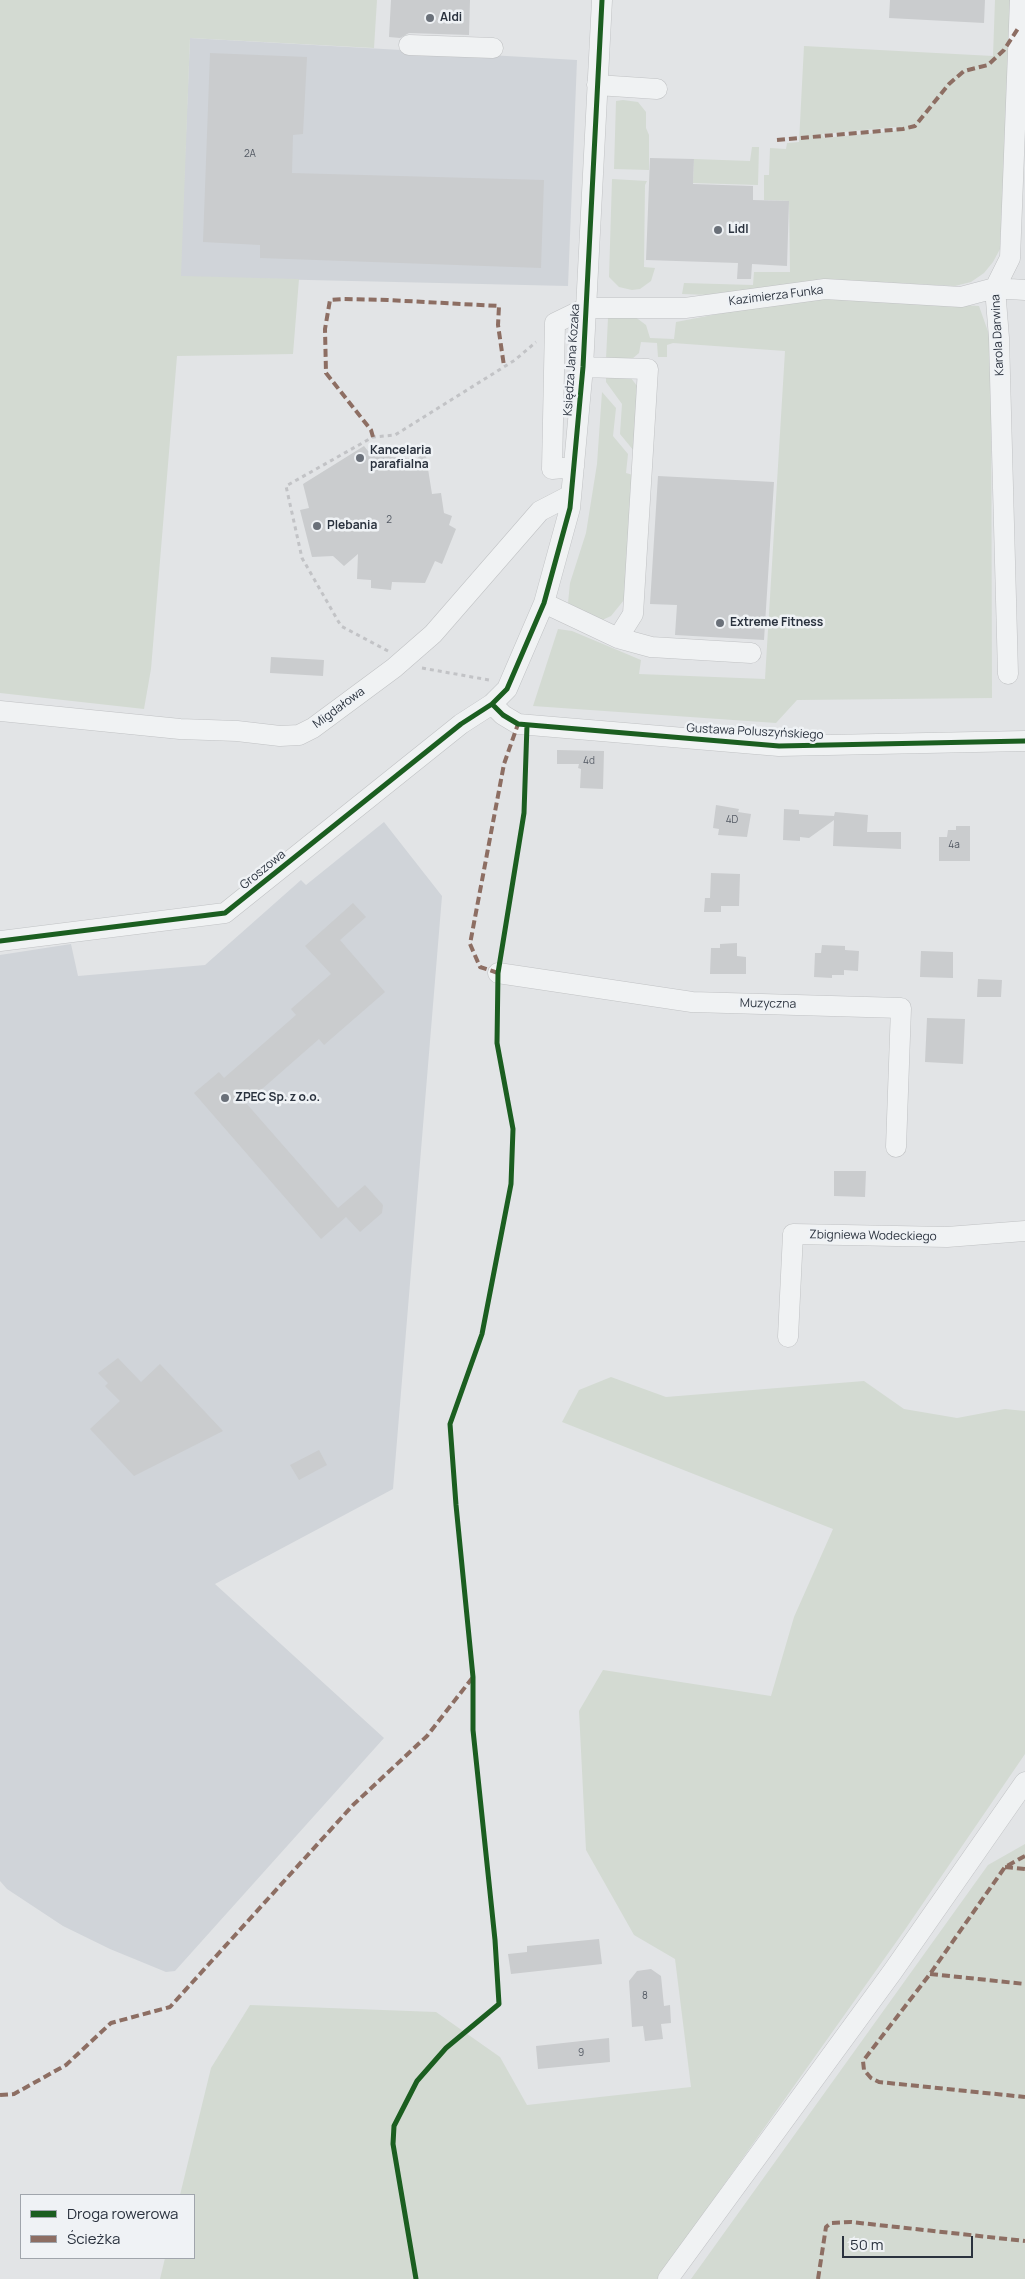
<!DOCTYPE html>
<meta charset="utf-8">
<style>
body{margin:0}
#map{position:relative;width:1025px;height:2279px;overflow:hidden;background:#e2e4e6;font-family:Manrope,sans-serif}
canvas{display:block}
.legend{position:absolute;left:20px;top:2194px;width:175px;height:65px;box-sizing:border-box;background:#eff2f5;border:1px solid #a0a5ac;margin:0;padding:6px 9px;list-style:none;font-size:15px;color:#2a323e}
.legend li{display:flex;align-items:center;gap:10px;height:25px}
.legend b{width:25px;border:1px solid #a0a5ac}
.scale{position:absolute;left:842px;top:2236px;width:131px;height:22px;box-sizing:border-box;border:2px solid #2a323e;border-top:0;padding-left:6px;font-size:15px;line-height:18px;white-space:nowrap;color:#2a323e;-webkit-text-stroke:4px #eff2f5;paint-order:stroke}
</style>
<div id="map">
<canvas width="1025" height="2279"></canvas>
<ul class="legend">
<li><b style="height:6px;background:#1b5e20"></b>Droga rowerowa</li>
<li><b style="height:6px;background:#8d6e63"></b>Ścieżka</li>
</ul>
<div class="scale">50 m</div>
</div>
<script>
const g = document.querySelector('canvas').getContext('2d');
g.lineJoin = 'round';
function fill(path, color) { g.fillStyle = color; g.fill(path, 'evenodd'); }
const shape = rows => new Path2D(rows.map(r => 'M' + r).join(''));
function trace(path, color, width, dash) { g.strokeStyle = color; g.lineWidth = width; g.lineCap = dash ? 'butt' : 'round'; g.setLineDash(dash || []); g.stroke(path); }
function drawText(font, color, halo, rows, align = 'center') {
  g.font = font + ' Manrope,sans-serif'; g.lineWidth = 5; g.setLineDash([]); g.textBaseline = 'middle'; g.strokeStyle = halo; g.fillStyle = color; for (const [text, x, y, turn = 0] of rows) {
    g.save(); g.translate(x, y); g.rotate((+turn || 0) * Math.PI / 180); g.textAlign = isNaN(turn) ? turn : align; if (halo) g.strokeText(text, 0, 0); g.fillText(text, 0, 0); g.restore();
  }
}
fill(shape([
 [190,38,577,60,568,286,180,277],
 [384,822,442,896,393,1489,215,1584,384,1738,175,1971,166,1972,110,1949,63,1926,7,1889,0,1881,0,955,71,944,78,976,205,965,301,880,306,885]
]), '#d0d4d9');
fill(shape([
 [0,0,377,0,374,48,190,38,181,276,299,279,293,354,177,356,151,669,144,709,0,693],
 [995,0,1012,0,1000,249,993,262,984,273,971,282,955,286,854,281,736,296,682,294,684,283,753,285,754,272,790,272,789,201,764,200,764,175,769,175,770,148,786,149,787,143,799,142,804,46,993,56],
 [897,127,895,131,824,138,822,134],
 [623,100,638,102,646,112,646,128,649,135,649,170,614,169,616,101],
 [752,147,759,147,758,185,693,183,694,159,750,161],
 [612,179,647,181,645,185,644,267,655,268,651,281,640,289,632,290,619,287,609,277],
 [812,296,979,306,991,340,992,698,797,700,776,723,533,706,558,629,572,631,641,660,639,674,765,679,785,351,673,343,667,345,667,357,658,357,657,343,641,342,639,353,632,359,606,359,608,318,615,315,634,316,646,325,650,338,674,339,676,322],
 [606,376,631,378,637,386,634,451,620,434,622,404,606,382],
 [602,392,616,408,613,436,628,454,626,473,633,475,624,600,611,616,600,621,568,603,570,583,586,533,597,464],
 [611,1377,666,1397,864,1381,904,1409,957,1418,1005,1409,1025,1411,1025,1754,904,1931,657,2279,160,2279,165,2258,194,2258,194,2195,180,2195,211,2068,250,2005,436,2012,500,2057,527,2105,691,2087,675,1959,634,1935,586,1850,579,1711,603,1670,771,1696,794,1617,833,1529,562,1422,579,1390],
 [1025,1844,1025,2279,691,2279,988,1865]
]), '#d3dad2');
fill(shape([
 [391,0,470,0,469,35,409,33,400,38,389,37],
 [890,0,985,0,984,23,889,18],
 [210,53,307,57,303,134,293,135,292,173,544,180,541,268,260,258,260,245,203,242],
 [650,158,694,159,693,184,753,186,753,200,789,201,787,266,752,264,751,279,737,279,738,263,646,260],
 [364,446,368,451,389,451,391,457,417,459,425,450,432,494,441,493,444,513,452,516,449,525,456,529,442,564,435,561,425,583,392,582,391,590,371,588,371,580,357,579,358,554,344,566,333,556,312,557,300,510,309,508,303,484],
 [658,476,774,482,764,640,675,635,677,605,650,604],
 [271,657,324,660,323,676,270,673],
 [557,750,604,751,603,789,580,788,581,769,578,768,579,764,557,764],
 [716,805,739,809,738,812,751,814,747,837,718,835,719,829,713,828],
 [784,809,799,810,799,814,834,816,835,812,868,815,867,832,901,832,901,849,833,846,834,820,809,838,800,837,800,841,783,840],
 [956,826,970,826,970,861,939,861,939,837,947,837,948,830,956,830],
 [711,873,740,874,739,906,721,906,721,912,704,912,705,898,710,898],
 [353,903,366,917,340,940,385,992,324,1045,319,1039,246,1103,338,1208,365,1185,383,1205,382,1213,360,1232,346,1217,321,1239,194,1093,219,1072,224,1078,296,1015,291,1009,331,974,305,946],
 [737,943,737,956,746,957,746,974,710,974,711,948,720,948,720,944],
 [822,945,845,946,845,950,859,951,858,971,844,970,844,975,832,975,832,978,814,977,815,953,821,953],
 [921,951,953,952,953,978,920,977],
 [978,979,1002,980,1001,997,977,997],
 [927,1018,965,1019,963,1064,925,1062],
 [834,1171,866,1171,865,1197,834,1196],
 [118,1358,141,1382,160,1364,223,1431,134,1476,90,1429,120,1401,105,1386,108,1383,98,1373],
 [319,1450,327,1465,299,1480,290,1465],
 [599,1939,602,1964,511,1974,508,1954,527,1952,527,1946],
 [651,1969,661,1976,664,2006,670,2005,671,2023,661,2024,663,2039,645,2041,643,2026,632,2027,629,1981,637,1971],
 [609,2038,610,2062,538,2069,536,2046]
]), '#caccce');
const minor = shape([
 [409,45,493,48],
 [597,85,657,89],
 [583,367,648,369,633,614,618,638],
 [574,467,552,469,555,323,586,308,685,308,825,289,961,297,995,288,1025,290],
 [544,603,618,638,651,647,751,653],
 [1008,674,999,338,995,288,1010,258,1020,0],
 [492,704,503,715,518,724,779,746,1025,741],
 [0,711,180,729,237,731,280,736,299,735,313,728,394,668,433,634,540,511,571,495],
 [0,941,225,913,461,724,492,704,507,689,544,603,570,508,583,367,602,0],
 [498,973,692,1002,901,1008,896,1147],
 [788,1337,793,1234,947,1237,1025,1231],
 [668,2279,893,1971,1025,1782]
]);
trace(minor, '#c0c2c4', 21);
trace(shape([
 [388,651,341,626,302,558,286,486,373,437,395,435,515,360,536,342],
 [422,668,489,680]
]), '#c2c3c6', 3, [4, 4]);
trace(minor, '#f0f2f3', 20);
trace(shape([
 [777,140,903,129,915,126,949,84,964,71,988,65,1004,50,1019,27],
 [373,437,371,430,326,373,325,329,330,300,343,299,388,300,499,306,498,325,504,366],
 [498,973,480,967,470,944,504,764,518,724],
 [1025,1856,1005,1867,930,1974,863,2061,864,2070,871,2078,879,2082,1025,2097],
 [1005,1867,1025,1869],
 [930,1974,1025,1984],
 [0,2095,14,2094,66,2065,111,2023,170,2007,353,1805,427,1736,473,1677],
 [818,2279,826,2227,831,2223,851,2222,1025,2241]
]), '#8d6e63', 4, [8, 4]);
trace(shape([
 [492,704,503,715,518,724,779,746,1025,741],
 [0,941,225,913,461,724,492,704,507,689,544,603,570,508,583,367,602,0],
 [416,2279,393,2144,394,2126,417,2081,446,2048,499,2004,495,1940,473,1730,473,1677,456,1505,450,1424,482,1334,511,1184,513,1129,497,1043,498,973,524,813,527,725]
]), '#1b5e20', 5);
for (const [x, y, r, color] of [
 [430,18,5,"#6a7079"],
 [718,230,5,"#6a7079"],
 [360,458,5,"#6a7079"],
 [317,526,5,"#6a7079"],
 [720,623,5,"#6a7079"],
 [225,1098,5,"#6a7079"]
]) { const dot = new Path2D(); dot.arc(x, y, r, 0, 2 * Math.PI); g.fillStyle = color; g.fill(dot); trace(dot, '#eff2f5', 2); }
drawText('10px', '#535963', null, [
 ["2A",250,154],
 ["2",389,520],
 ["4d",589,761],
 ["4D",732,820],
 ["4a",954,845],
 ["8",645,1996],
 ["9",581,2053]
]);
drawText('bold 12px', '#2a323e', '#eff2f5', [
 ["Aldi",440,18],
 ["Lidl",728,230],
 ["Kancelaria",370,451],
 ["parafialna",370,465],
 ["Plebania",327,526],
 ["Extreme Fitness",730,623],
 ["ZPEC Sp. z o.o.",235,1098]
], 'left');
drawText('12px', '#2a323e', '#eff2f5', [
 ["Kazimierza Funka",776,296,-7],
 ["Karola Darwina",998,335,-93],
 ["Księdza Jana Kozaka",572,360,-86],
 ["Migdałowa",339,708,-36],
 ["Gustawa Poluszyńskiego",755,732,3],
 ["Groszowa",263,870,-39],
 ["Muzyczna",768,1004,1],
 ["Zbigniewa Wodeckiego",873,1236,1]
]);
</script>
